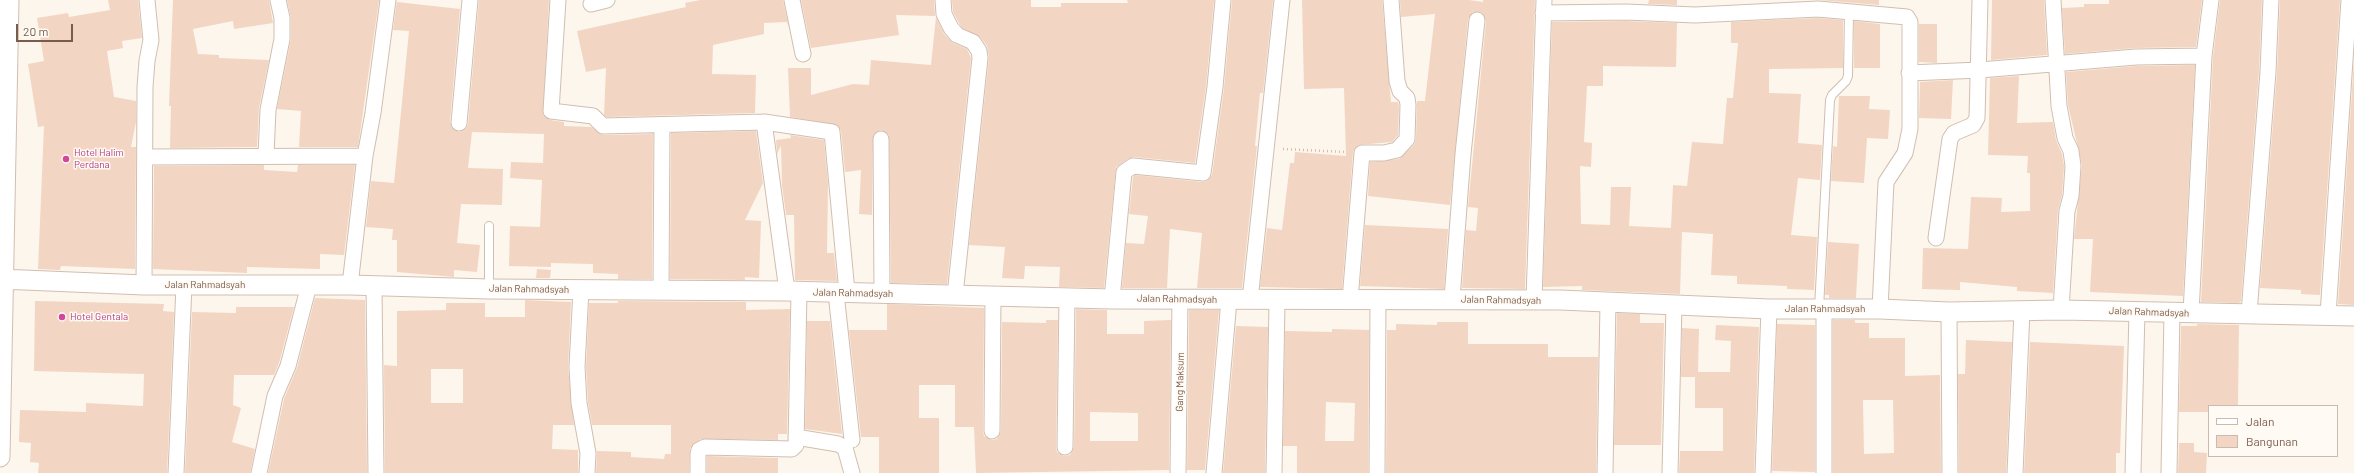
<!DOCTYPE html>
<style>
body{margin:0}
#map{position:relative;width:2354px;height:473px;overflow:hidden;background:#fdf6ec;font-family:Barlow,sans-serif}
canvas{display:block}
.legend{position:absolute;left:2208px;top:405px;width:130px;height:52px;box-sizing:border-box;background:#fffaf3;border:1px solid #cabbb1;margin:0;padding:5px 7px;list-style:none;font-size:12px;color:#7a5c4d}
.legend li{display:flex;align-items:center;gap:8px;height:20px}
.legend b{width:20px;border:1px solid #cabbb1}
.scale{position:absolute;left:16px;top:24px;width:57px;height:18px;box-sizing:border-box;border:2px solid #7a5c4d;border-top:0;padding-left:5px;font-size:12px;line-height:14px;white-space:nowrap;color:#7a5c4d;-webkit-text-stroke:3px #fffaf3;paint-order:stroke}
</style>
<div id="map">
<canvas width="2354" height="473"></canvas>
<ul class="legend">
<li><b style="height:5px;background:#fff"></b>Jalan</li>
<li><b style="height:11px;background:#f3d5c3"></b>Bangunan</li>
</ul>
<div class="scale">20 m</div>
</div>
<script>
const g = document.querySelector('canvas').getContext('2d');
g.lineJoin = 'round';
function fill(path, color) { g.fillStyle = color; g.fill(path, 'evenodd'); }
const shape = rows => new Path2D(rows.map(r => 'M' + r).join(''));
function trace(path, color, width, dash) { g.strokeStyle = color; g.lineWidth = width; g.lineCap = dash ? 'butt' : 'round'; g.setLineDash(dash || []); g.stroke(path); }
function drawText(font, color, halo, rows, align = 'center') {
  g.font = font + ' Barlow,sans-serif'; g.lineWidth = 3; g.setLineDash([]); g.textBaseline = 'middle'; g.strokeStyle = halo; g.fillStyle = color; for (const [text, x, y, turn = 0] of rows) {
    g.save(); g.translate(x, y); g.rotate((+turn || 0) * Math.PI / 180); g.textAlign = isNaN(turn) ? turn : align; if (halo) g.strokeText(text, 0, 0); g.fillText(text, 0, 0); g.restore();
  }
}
fill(shape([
 [108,0,138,0,142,38,122,41,123,48,107,51,114,97,136,101,136,122,131,147,136,147,135,269,61,266,60,270,38,269,44,126,38,127,28,64,44,61,37,18,68,13,69,17,110,10],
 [173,0,269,0,273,23,234,29,233,21,193,29,198,54,219,55,219,58,269,60,259,108,257,147,170,148,171,106,169,106],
 [287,0,379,0,358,147,299,147,301,111,277,109,291,39,291,18],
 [397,0,397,2,460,9,450,122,454,130,459,132,466,128,468,124,479,0,549,0,543,115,550,120,564,122,564,126,591,127,603,135,653,134,652,279,618,279,618,274,593,273,593,264,551,263,551,267,509,266,510,226,540,227,542,180,510,178,511,162,543,163,544,134,472,132,468,168,503,169,502,205,461,204,457,243,480,245,477,272,454,270,454,277,397,272,397,240,392,240,393,229,366,227,371,181,394,183,409,31,393,30],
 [700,0,783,0,789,28,787,22,764,23,764,34,713,45,712,74,756,75,755,113,607,117,604,115,606,68,586,72,577,31,686,7,685,3],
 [801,0,934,0,935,16,896,15,899,35,811,48],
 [952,0,1031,0,1031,7,1061,7,1061,3,1128,3,1127,0,1214,0,1206,86,1195,163,1134,157,1128,159,1116,167,1104,288,1059,287,1060,267,1025,266,1024,279,1002,278,1005,247,969,245,989,57,987,46,980,37,962,28,959,23,953,12],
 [1232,0,1273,0,1263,93,1260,93,1255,146,1257,146,1242,288,1197,288,1202,233,1170,229,1167,288,1122,288,1126,243,1144,244,1148,216,1129,214,1133,177,1135,175,1202,182,1207,181,1212,175,1224,88],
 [1302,0,1382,0,1391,102,1398,102,1399,106,1398,135,1392,142,1358,145,1353,152,1342,289,1260,287,1267,228,1282,230,1290,163,1294,163,1295,152,1346,156,1344,88,1304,89],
 [1400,0,1469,0,1483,2,1483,0,1535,0,1525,289,1462,288,1466,230,1476,231,1478,208,1468,207,1486,21,1482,13,1473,12,1468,19,1450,205,1368,196,1370,162,1399,159,1414,145,1416,139,1417,101,1425,101,1435,14,1401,17],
 [1649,0,1677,0,1677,5,1648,4],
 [1789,0,1879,0,1879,5,1819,0],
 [1992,0,2044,0,2047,55,1991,60],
 [2109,0,2202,0,2196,47,2136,48,2065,54,2062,8,2084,7,2084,4,2109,4],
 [2220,0,2262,0,2259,71,2241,301,2239,303,2201,302,2213,57],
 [2280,0,2340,0,2320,295,2301,294,2301,290,2260,288,2277,73],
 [936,17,944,34,953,43,967,49,971,58,947,284,891,283,889,135,881,130,873,135,872,215,859,214,861,170,845,172,841,131,837,125,790,117,788,68,811,68,811,95,853,84,869,85,871,60,931,65],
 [1818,18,1843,20,1843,68,1769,69,1769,93,1801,94,1798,143,1822,145,1820,180,1798,178,1791,235,1817,237,1814,290,1787,289,1787,286,1737,284,1737,276,1711,275,1713,234,1682,232,1680,294,1582,290,1582,286,1543,287,1552,22,1626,21,1677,23,1676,67,1603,66,1603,86,1587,86,1584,142,1592,143,1591,167,1580,166,1581,224,1610,225,1611,187,1631,187,1629,226,1671,228,1673,185,1687,186,1692,142,1723,144,1727,98,1733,98,1738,43,1731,43,1731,22],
 [1854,21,1880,24,1880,68,1854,68],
 [1919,24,1937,24,1937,63,1919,62],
 [2354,60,2354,305,2338,304],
 [2195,65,2183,296,2090,292,2093,239,2074,239,2082,165,2068,105,2066,72,2136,66],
 [2019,76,2017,123,2053,122,2056,140,2062,154,2064,166,2062,195,2058,210,2053,293,2017,291,2017,287,1960,282,1960,290,1922,289,1923,248,1968,249,1971,197,2002,198,2001,212,2030,211,2030,173,2027,173,2028,156,1988,155,1990,78],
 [1953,80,1951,119,1919,118,1920,82],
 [1839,96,1870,96,1869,109,1890,110,1888,139,1867,138,1864,183,1831,181,1833,146,1837,147],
 [756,131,763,183,745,220,761,221,759,278,745,277,745,280,670,279,671,133],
 [790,135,824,140,828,184,827,253,834,253,837,281,795,280,794,215,786,215,782,185,781,146,777,154,776,140,791,138],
 [264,165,264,170,297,172,298,165,355,165,344,255,320,254,320,269,247,267,247,273,153,269,154,166],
 [1365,225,1448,229,1444,289,1360,286],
 [1828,242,1859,244,1856,298,1829,298,1829,295,1825,295],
 [537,269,551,270,550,278,536,278],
 [315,298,365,300,367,473,268,473,284,399,297,368],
 [525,300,571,302,568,368,574,425,553,425,552,449,578,450,578,473,385,473,384,365,397,366,397,311,446,310,446,303,485,303,485,317,525,317],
 [431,369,463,369,463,403,431,403],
 [35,301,164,304,163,311,174,312,167,473,38,473,39,463,30,462,31,443,19,442,20,410,86,412,86,403,143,406,144,374,34,371],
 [618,301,746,302,746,310,790,309,787,434,778,434,778,440,701,439,690,448,689,473,596,473,597,451,631,452,631,457,664,459,665,454,671,454,671,425,592,425,588,402,586,367,589,303,618,303],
 [887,304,984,308,983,431,984,436,992,440,997,439,1001,431,1002,322,1046,323,1046,320,1058,320,1056,447,1057,452,1064,456,1070,455,1074,447,1076,309,1107,310,1107,334,1144,334,1144,321,1171,320,1169,470,976,473,974,427,955,427,955,385,919,385,919,418,939,418,939,473,879,473,879,437,861,437,849,330,887,330],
 [1090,412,1138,413,1138,441,1090,441],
 [236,307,294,307,279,363,274,375,234,375,233,405,241,408,232,442,255,449,250,473,185,473,192,312,236,313],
 [1189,310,1219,310,1205,470,1187,470],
 [1617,313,1640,314,1640,323,1664,323,1661,445,1614,445],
 [1833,320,1855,320,1855,323,1869,323,1869,338,1905,338,1905,376,1940,375,1941,473,1833,473],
 [1863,400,1893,400,1894,453,1864,454],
 [807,321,830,321,842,434,805,429],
 [1437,322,1468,322,1468,344,1548,344,1548,357,1598,357,1596,473,1386,473,1387,330,1396,330,1396,324,1437,325],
 [1777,324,1815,325,1815,472,1772,471],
 [2197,324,2239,325,2238,406,2209,406,2209,412,2179,412,2181,326,2197,326],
 [1716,325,1759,327,1754,473,1679,473,1680,451,1723,451,1723,408,1695,408,1695,377,1681,377,1682,328,1699,329,1698,372,1730,372,1731,341,1715,340],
 [1236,326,1268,327,1265,473,1223,473],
 [1332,329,1369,330,1368,473,1297,473,1297,446,1283,446,1285,331,1332,332],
 [1326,402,1355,403,1354,441,1325,441],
 [1966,340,2012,342,2006,473,1959,473,1958,374,1965,374],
 [2030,342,2124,346,2120,453,2116,453,2116,473,2024,473],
 [2179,443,2194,443,2194,452,2207,453,2206,473,2178,473],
 [707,456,778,458,778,473,707,473]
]), '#f3d5c3');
const service = shape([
 [489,226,489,289],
 [1819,308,1830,100,1832,95,1846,81,1848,76,1849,12]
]);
const minor = shape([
 [558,0,551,111,593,116,603,126,764,122,832,132,847,292],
 [792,0,803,54],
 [943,0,944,14,951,28,957,35,973,42,979,51,980,58,955,295],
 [2053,0,2059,106,2065,138,2071,151,2073,166,2071,196,2067,211,2061,310],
 [591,4,607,0],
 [1543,13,1626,12,1695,15,1818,9,1907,17,1910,22,1910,129,1905,153,1886,182,1880,309],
 [1909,73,1980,70,2136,57,2204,56],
 [764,122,787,291],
 [459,123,470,0],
 [881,139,882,293],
 [266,155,268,110,282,39,282,18,278,0],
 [146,157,365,156],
 [1936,238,1950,139,1954,133,1973,125,1977,118,1980,0],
 [144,285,145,87,147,61,151,40,147,0],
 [350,285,365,156,373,113,388,0],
 [374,285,376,473],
 [581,289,577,367,579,403,588,453,587,473],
 [661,289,662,125],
 [836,293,852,440],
 [1112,299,1124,172,1133,166,1203,173,1215,87,1223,0],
 [1452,299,1463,154,1477,20],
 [1250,300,1282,0],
 [1350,300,1362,153,1384,153,1397,150,1407,139,1408,105,1407,98,1400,91,1397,81,1391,0],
 [1534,300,1544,0],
 [1949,312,1950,473],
 [2191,313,2204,56,2211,0],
 [2249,313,2268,72,2271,0],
 [2328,315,2349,0],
 [992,431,993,296],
 [796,437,838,444,845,448,852,473],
 [1065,447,1067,297],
 [176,473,184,285],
 [259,473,275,396,288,366,309,285],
 [698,473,698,454,699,450,705,447,792,449,796,445,799,292],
 [1178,473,1180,298],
 [1214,473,1229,300],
 [1274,473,1277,301],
 [1377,473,1378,298],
 [1605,473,1608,303],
 [1670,473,1674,305],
 [1763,473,1769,309],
 [1824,473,1824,309],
 [2015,473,2022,311],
 [2133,473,2137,311],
 [2169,473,2172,312]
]);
const tertiary = shape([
 [0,279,144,285,350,285,489,289,787,291,1112,299,1560,300,1769,309,1880,309,1949,312,2061,310,2354,316],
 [0,457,9,0]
]);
trace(service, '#d1beb0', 10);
trace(minor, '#d1beb0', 17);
trace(tertiary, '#d1beb0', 21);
trace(shape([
 [1283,149,1346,152]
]), '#d9b8a5', 2.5, [1, 3]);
trace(service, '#fff', 8);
trace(minor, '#fff', 15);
trace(tertiary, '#fff', 19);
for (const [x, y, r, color] of [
 [66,159,4,"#d1479c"],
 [62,317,4,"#d1479c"]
]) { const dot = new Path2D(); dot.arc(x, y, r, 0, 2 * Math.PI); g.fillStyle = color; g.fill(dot); trace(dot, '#fffaf3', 1.5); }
drawText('10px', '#b23c85', '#fffaf3', [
 ["Hotel Halim",74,153],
 ["Perdana",74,165],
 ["Hotel Gentala",70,317]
], 'left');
drawText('10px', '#7a5c4d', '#fffaf3', [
 ["Jalan Rahmadsyah",205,285],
 ["Jalan Rahmadsyah",529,289,1],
 ["Jalan Rahmadsyah",853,293,1],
 ["Jalan Rahmadsyah",1177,299,1],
 ["Jalan Rahmadsyah",1501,300,1],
 ["Jalan Rahmadsyah",1825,309],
 ["Jalan Rahmadsyah",2149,312,2],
 ["Gang Maksum",1180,382,-89]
]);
</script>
